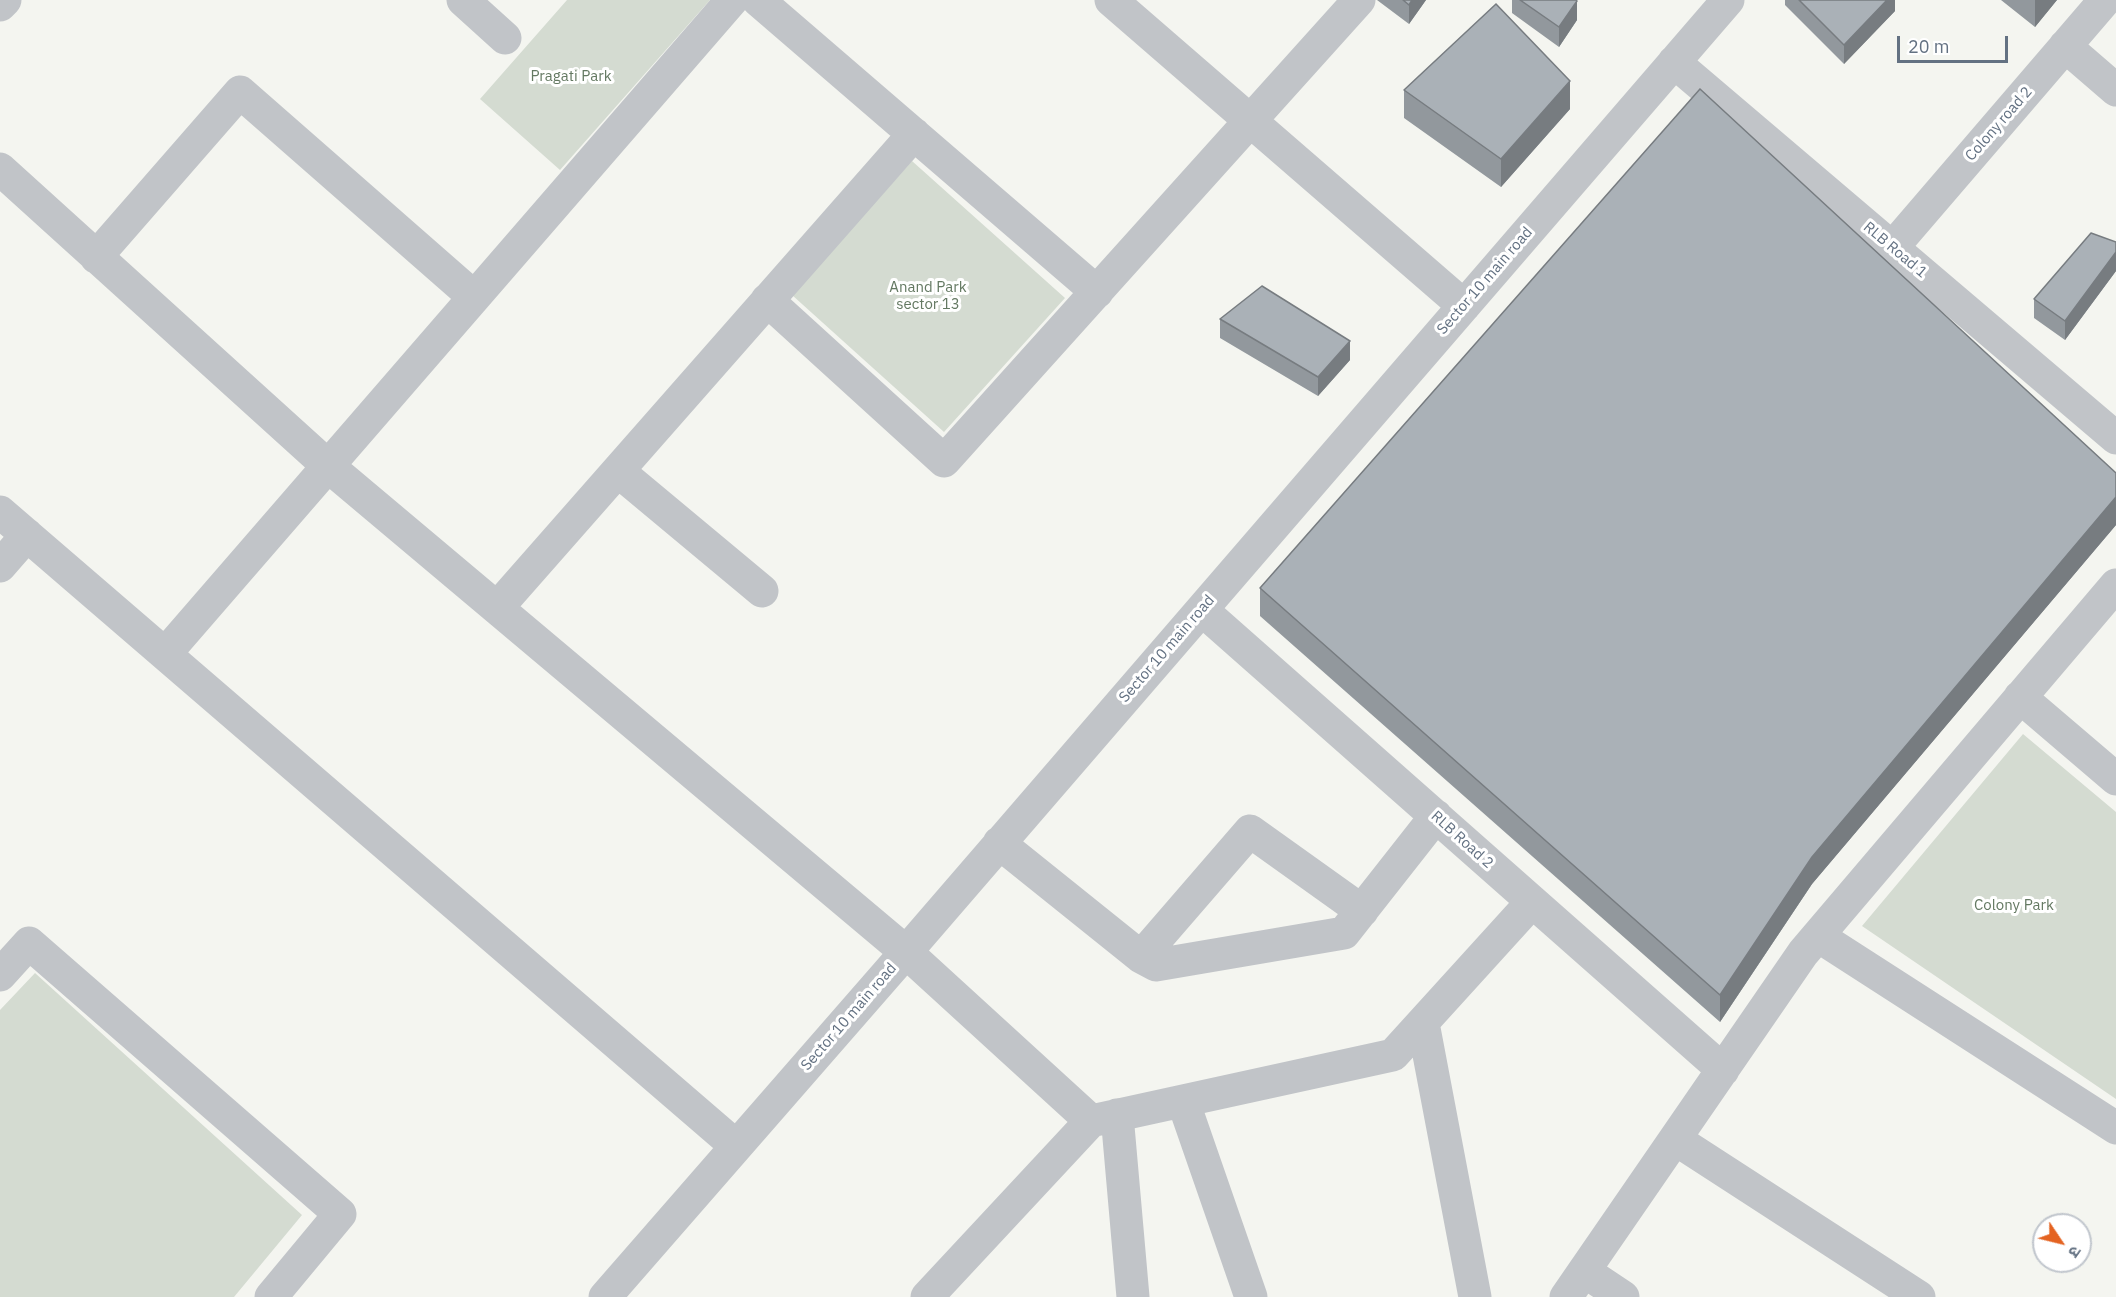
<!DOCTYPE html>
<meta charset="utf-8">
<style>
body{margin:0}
#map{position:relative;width:2116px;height:1297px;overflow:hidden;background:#f4f5f0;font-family:"IBM Plex Sans","Noto Sans Devanagari",sans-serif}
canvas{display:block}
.north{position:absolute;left:2032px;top:1213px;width:60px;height:60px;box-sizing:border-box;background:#fff;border:2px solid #c1c6cd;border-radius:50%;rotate:125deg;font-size:16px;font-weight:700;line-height:24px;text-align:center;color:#637182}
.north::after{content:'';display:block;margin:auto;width:21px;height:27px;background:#e46321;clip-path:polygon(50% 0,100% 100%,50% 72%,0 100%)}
.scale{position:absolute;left:1897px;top:36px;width:111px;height:27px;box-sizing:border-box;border:3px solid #637182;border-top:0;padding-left:8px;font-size:18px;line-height:21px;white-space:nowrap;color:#637182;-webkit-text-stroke:4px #fff;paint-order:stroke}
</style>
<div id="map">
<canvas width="2116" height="1297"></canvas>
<div class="north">उ</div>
<div class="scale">20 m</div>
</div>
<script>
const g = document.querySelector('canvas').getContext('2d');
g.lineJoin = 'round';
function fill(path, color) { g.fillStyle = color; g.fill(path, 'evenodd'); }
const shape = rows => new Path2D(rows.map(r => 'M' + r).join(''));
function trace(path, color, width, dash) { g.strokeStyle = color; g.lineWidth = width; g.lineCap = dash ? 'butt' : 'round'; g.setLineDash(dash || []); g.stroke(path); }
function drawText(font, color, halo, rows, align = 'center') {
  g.font = font + ' "IBM Plex Sans",sans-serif'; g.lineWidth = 6; g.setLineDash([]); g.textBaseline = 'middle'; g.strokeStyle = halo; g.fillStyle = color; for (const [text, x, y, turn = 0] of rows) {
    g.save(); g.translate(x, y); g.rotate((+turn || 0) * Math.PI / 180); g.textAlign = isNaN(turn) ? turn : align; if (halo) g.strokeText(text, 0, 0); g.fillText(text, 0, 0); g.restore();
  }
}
fill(shape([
 [567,0,710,0,560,170,480,99],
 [912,161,1065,298,944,432,792,295],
 [2023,734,2116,812,2116,1099,1862,926],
 [35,973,302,1215,234,1297,0,1297,0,1010]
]), '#d4dbd1');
trace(shape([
 [463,0,505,38],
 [758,0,1097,292],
 [1111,0,1464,306],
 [0,5,5,0],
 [2065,46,2116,90],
 [1674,62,2116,438],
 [0,169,328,466,906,952,1091,1121],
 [1892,248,2105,0],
 [96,257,240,92,474,297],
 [767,300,944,461,1359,0],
 [618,471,762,591],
 [0,512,736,1146],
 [0,566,27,535],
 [497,608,914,134],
 [1202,610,1723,1070],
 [165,654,732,0],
 [2020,697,2116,779],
 [999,843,1141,957,1156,965,1344,933,1436,816],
 [1818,936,2116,1128],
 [1141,957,1250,831,1362,911],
 [0,975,29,943,340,1214,271,1297],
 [1423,1023,1475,1297],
 [1183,1101,1251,1297],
 [1117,1115,1133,1297],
 [1675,1139,1919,1297],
 [1584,1271,1623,1297],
 [605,1297,906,952,1728,0],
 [927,1297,1091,1121,1393,1055,1532,902],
 [1566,1297,1803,953,2116,585]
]), '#c1c4c8', 33);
fill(shape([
 [1377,0,1426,0,1409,24],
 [1512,0,1576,0,1577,20,1559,47,1512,13],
 [1785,0,1895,0,1895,11,1844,64,1785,5],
 [2001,0,2057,0,2035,27],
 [1404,90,1570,109,1501,187,1404,118],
 [2116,252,2116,271,2065,340,2034,318,2034,299],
 [1220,319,1350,360,1318,396,1220,338],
 [2116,497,2116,525,1812,884,1720,1022,1260,616,1260,588]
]), '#92989d');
fill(shape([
 [1412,0,1426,0,1409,24,1409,5],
 [1887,0,1895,0,1895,11,1844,64,1844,45],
 [2035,0,2057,0,2035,27],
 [1577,1,1577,20,1559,47,1559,27],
 [1570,81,1570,109,1501,187,1501,159],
 [2116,252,2116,271,2065,340,2065,321],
 [1350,341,1350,360,1318,396,1318,377],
 [2116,497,2116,525,1812,884,1720,1022,1720,995,1812,857]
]), '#777c80');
const building = shape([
 [1403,0,1412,0,1409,5,1403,0],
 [1520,0,1576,0,1577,1,1559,27,1520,0],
 [1799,0,1887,0,1844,45,1799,0],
 [1496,4,1570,81,1501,159,1404,90,1496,4],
 [1700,89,2116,473,2116,497,1812,857,1720,995,1260,588,1700,89],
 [2091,233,2116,242,2116,252,2065,321,2034,299,2091,233],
 [1262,286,1350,341,1318,377,1220,319,1262,286]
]);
fill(building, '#aab1b7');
trace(building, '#777c80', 1.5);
drawText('15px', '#647962', '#fff', [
 ["Pragati Park",571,77],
 ["Anand Park",928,288],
 ["sector 13",928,305],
 ["Colony Park",2014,906]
]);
drawText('15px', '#637182', '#fff', [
 ["Colony road 2",1999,124,-49],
 ["RLB Road 1",1895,250,40],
 ["Sector 10 main road",1485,281,-49],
 ["Sector 10 main road",1167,649,-49],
 ["RLB Road 2",1462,840,42],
 ["Sector 10 main road",849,1017,-49]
]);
</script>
